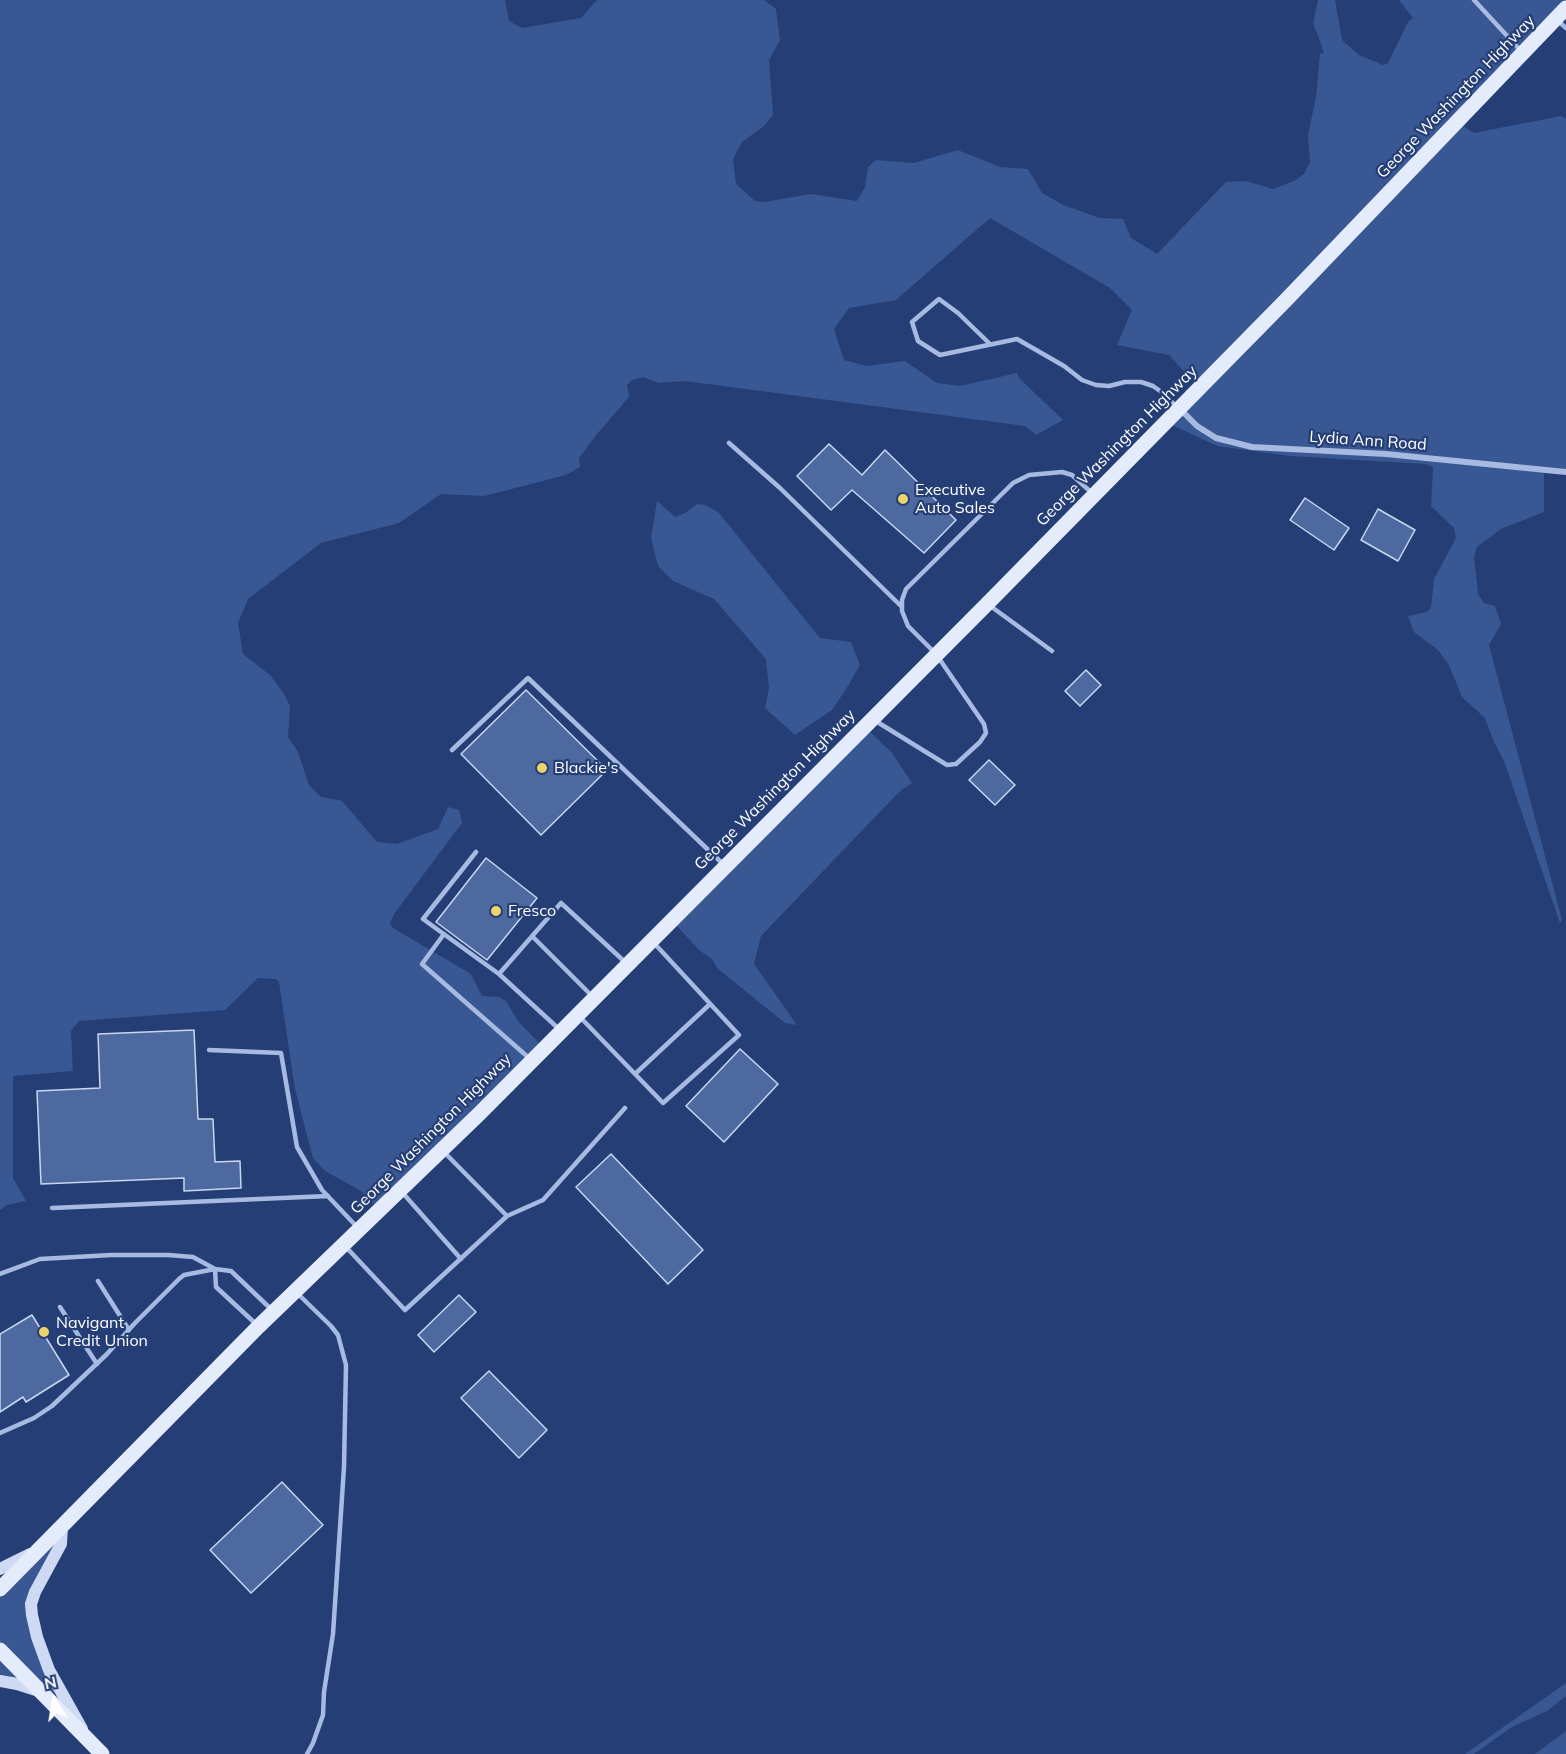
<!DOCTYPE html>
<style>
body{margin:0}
#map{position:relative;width:1566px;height:1754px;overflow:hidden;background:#253f76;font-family:Mulish,sans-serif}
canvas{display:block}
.north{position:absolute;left:24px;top:1670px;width:60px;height:60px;-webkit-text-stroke:4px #253f76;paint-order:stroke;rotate:348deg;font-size:16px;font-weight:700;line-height:24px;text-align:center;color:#fff}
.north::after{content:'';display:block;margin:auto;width:21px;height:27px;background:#fff;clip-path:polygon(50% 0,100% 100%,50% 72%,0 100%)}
</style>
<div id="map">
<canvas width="1566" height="1754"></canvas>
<div class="north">N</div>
</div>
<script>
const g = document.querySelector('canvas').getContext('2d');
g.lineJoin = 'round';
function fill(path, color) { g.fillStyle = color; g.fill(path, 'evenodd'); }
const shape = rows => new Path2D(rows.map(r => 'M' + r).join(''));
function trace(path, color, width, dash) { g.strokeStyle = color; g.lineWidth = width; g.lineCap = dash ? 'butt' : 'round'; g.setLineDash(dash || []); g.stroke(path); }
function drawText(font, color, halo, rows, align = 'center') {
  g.font = font + ' Mulish,sans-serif'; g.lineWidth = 4.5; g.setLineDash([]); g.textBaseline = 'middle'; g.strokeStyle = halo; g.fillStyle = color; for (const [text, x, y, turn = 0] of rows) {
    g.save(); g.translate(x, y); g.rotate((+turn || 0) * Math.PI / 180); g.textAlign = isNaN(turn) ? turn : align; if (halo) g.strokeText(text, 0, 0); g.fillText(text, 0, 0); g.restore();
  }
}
fill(shape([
 [0,0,505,0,509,21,522,28,581,18,597,0,764,0,776,9,780,40,769,60,773,115,764,126,742,142,733,159,736,184,755,201,764,202,811,194,857,201,865,187,868,167,876,160,914,163,958,150,1000,167,1028,169,1042,193,1063,205,1100,218,1123,219,1131,238,1157,254,1226,182,1246,181,1273,189,1294,181,1304,174,1310,162,1308,135,1316,97,1320,53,1324,54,1318,35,1313,24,1318,0,1335,0,1342,40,1359,55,1383,65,1388,63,1408,22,1413,18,1399,0,1566,0,1566,13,1460,124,1474,133,1561,116,1566,119,1566,473,1544,473,1544,512,1501,529,1477,547,1474,557,1478,594,1484,603,1495,606,1501,624,1489,645,1562,920,1560,923,1504,761,1494,742,1485,718,1462,697,1449,665,1438,650,1414,632,1408,616,1427,612,1431,608,1434,579,1456,538,1454,528,1431,506,1433,467,1426,464,1290,456,1217,446,1172,425,1200,389,1169,355,1117,345,1132,310,1110,288,990,218,896,300,849,308,834,329,844,360,866,366,905,361,937,383,960,386,1017,373,1019,378,1063,420,1036,435,1025,426,685,381,659,383,643,377,632,380,627,385,629,397,597,434,579,458,580,467,566,475,484,496,441,494,399,523,321,543,248,599,238,623,243,654,270,675,284,694,290,706,288,737,298,752,309,785,321,797,342,801,377,842,397,844,438,829,448,807,459,810,462,823,394,914,390,923,393,928,471,974,482,996,499,997,506,1001,518,1021,545,1049,382,1213,361,1191,325,1171,313,1158,295,1089,279,982,276,979,258,978,225,1010,79,1021,71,1031,73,1071,13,1076,13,1178,26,1201,7,1205,0,1210],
 [657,501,675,517,685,513,697,504,706,505,719,513,820,638,851,642,860,665,848,686,832,710,795,735,765,708,769,689,766,659,714,599,673,581,658,566,651,538],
 [869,731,892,753,912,783,899,792,761,936,754,964,797,1025,785,1023,718,969,711,958,700,951,674,923],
 [58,1537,30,1602,66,1699,37,1684,0,1678,0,1595],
 [1566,1683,1566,1696,1547,1711,1512,1727,1474,1754,1465,1754],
 [1566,1731,1566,1754,1535,1754]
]), '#395793');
const building = shape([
 [829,444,862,475,885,450,956,520,924,553,852,490,831,510,797,476,829,444],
 [1305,498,1349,528,1334,550,1290,520,1305,498],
 [1378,509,1415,530,1398,561,1361,540,1378,509],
 [1086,670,1101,685,1080,706,1065,691,1086,670],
 [526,690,607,770,541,835,461,754,526,690],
 [989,760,1015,785,995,805,969,780,989,760],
 [486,858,537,898,487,960,436,922,486,858],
 [194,1030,198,1119,213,1119,215,1162,240,1161,241,1188,184,1191,184,1178,41,1184,37,1091,100,1088,98,1034,194,1030],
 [740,1049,778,1084,724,1142,686,1106,740,1049],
 [611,1154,703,1250,668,1284,576,1187,611,1154],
 [459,1295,476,1312,434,1352,418,1335,459,1295],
 [32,1315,69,1375,26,1402,23,1397,0,1412,0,1334,32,1315],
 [489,1371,547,1430,519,1458,461,1398,489,1371],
 [282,1482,323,1525,251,1593,210,1550,282,1482]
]);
fill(building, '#4e699f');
trace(building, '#c8d6f2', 1.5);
trace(shape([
 [1474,0,1521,51],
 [1558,21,1566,28],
 [990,344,958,313,939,299,912,322,918,341,940,355,1017,339,1064,366,1082,380,1096,385,1109,386,1125,382,1141,382,1153,386,1163,393,1177,407],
 [729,443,780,488,902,607],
 [989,605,1052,651],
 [874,720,947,765,956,764,980,742,986,733,984,724,936,654,908,626,902,611,902,600,906,589,1013,483,1029,475,1062,472,1072,475,1092,493],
 [452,750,528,678,723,864],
 [476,852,423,919,499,974,561,903,625,962],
 [444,934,422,964,529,1058],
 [532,936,592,996],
 [499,974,559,1029],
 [579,1016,663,1103,739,1035,654,943],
 [209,1050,281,1053,297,1147,322,1190,358,1228],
 [635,1074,710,1004],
 [444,1152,507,1216],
 [401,1191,461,1259],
 [52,1208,328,1196],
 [346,1247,405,1310,507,1216,543,1200,625,1108],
 [0,1274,40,1259,111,1255,168,1255,193,1257,215,1269],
 [98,1281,129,1330],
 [297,1293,331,1326,338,1335,346,1365,344,1467,333,1634,324,1692,323,1715,313,1743,307,1754],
 [60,1307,97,1364],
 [256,1324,216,1287,215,1269,231,1271,272,1310],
 [0,1433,34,1418,52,1406,107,1354,135,1323,179,1279,184,1275,215,1269]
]), '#a6bae2', 4.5);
trace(shape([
 [1180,409,1197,426,1216,438,1252,447,1386,454,1566,472]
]), '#a6bae2', 6);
trace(shape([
 [62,1526,61,1544,35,1592,31,1604,32,1615,37,1637,49,1670,82,1729],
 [0,1569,30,1554],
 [0,1681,17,1684,39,1691]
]), '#cedaf3', 12);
trace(shape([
 [0,1589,259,1326,479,1114,987,604,1285,301,1566,8],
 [0,1650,102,1754]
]), '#e4ebfb', 15);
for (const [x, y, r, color] of [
 [903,499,6,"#ebd56b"],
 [542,768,6,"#ebd56b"],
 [496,911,6,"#ebd56b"],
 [44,1332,6,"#ebd56b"]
]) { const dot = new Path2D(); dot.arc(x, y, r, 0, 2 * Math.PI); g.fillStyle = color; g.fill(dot); trace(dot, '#253f76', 2); }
drawText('16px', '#fff', '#253f76', [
 ["George Washington Highway",1456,97,-46],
 ["Lydia Ann Road",1368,441,4],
 ["George Washington Highway",1117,446,-45],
 ["George Washington Highway",775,790,-45],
 ["George Washington Highway",431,1134,-45]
]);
drawText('16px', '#fff', '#253f76', [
 ["Executive",915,490],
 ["Auto Sales",915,508],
 ["Blackie's",554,768],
 ["Fresco",508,911],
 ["Navigant",56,1323],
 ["Credit Union",56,1341]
], 'left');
</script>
